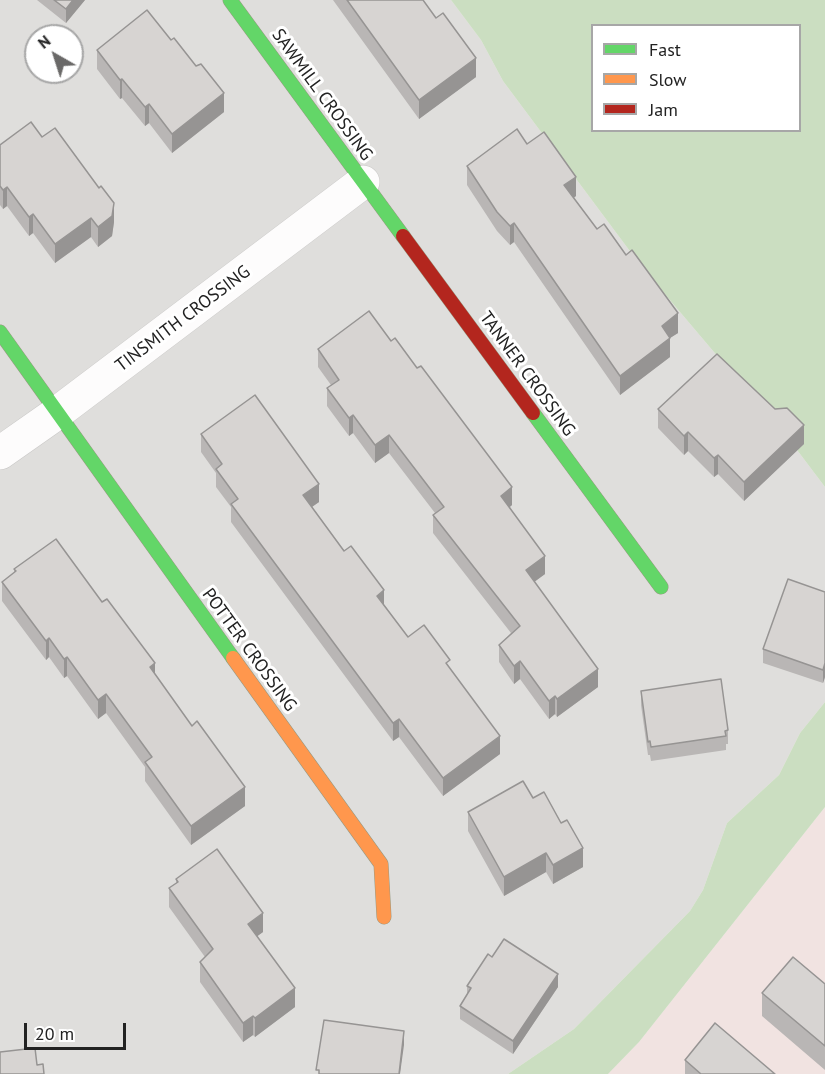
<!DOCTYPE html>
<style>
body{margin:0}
#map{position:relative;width:825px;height:1074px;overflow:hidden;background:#f0eeeb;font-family:"PT Sans",sans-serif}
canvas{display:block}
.legend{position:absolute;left:591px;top:24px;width:210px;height:108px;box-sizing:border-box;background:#fff;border:2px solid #a7a7a7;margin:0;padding:8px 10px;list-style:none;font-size:18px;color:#222}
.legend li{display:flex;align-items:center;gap:12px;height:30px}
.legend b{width:30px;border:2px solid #a7a7a7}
.north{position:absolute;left:24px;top:24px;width:60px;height:60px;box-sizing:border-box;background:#fff;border:2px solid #a7a7a7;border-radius:50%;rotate:321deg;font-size:16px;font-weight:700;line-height:24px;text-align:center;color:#222}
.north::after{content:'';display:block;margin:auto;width:21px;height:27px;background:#6a6968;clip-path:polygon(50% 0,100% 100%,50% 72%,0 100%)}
.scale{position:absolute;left:24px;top:1023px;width:102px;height:27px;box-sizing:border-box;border:3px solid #222;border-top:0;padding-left:8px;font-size:18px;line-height:21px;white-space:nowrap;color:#222;-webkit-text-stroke:4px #fff;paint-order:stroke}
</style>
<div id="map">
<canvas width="825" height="1074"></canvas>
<ul class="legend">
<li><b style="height:8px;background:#63d668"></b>Fast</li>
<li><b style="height:8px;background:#ff974d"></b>Slow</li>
<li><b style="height:8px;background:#b3261e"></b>Jam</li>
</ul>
<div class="north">N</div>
<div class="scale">20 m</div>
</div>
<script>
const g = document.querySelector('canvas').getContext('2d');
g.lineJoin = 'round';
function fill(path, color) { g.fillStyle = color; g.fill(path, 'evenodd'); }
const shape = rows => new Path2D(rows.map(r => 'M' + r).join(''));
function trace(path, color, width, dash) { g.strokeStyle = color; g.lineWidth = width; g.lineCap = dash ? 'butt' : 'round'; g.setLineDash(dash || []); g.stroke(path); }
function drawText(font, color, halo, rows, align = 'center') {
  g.font = font + ' "PT Sans",sans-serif'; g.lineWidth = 6; g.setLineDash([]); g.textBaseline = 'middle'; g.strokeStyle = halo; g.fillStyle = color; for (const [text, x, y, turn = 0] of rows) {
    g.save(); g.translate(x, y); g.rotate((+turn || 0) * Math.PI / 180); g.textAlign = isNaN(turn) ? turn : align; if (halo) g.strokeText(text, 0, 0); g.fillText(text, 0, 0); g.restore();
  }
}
fill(shape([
 [0,0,451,0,481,40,503,81,641,266,797,450,825,487,825,702,800,733,779,775,727,823,703,890,690,911,574,1029,508,1074,0,1074],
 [36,36,72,36,72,72,36,72]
]), '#dfdedc');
fill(shape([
 [825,807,825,1074,608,1074,639,1042]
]), '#f1e3e1');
fill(shape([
 [451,0,825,0,825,487,797,450,641,266,503,81,481,40],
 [592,26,800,26,800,130,592,130],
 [825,702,825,807,639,1042,608,1074,508,1074,574,1029,690,911,703,890,727,823,779,775,800,733]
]), '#cbdec1');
const street = shape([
 [0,453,57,413,363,182]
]);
const fast = shape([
 [230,0,403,236],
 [0,332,233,658],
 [533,413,661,587]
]);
const slow = shape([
 [233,658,381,864,384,917]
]);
const jam = shape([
 [403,236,533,413]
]);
trace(street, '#c9c8c7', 34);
trace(fast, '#999a82', 15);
trace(slow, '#999a82', 15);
trace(jam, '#999a82', 15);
trace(street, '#fdfcfc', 33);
trace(fast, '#63d668', 14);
trace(slow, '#ff974d', 14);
trace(jam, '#b3261e', 14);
fill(shape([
 [37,0,85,0,66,23],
 [333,0,423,0,476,77,419,119],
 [97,50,224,112,172,153,149,123,145,126,122,98,120,99,97,69],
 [42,137,114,222,112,236,98,247,91,237,55,263,33,233,29,236,7,206,3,209,0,205,0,145],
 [467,166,576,196,574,198,597,229,678,333,670,338,670,357,620,395,514,242,510,245,497,231,467,185],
 [318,349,512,505,510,507,545,574,534,582,598,687,557,717,555,714,549,719,520,679,514,684,499,662,499,645,511,633,433,533,433,515,435,513,389,453,375,463,353,433,349,436,327,406,327,388,331,385,318,367],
 [658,409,804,444,744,501,718,474,714,477,688,451,684,455,658,428],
 [201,434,319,502,312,507,408,637,500,754,443,796,399,737,393,741,231,522,231,507,216,487,216,473,201,452],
 [14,569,155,675,245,806,191,845,145,781,145,767,106,713,98,719,67,676,64,678,49,657,46,660,2,601,2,582,14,573],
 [825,592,825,677,823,683,763,663,763,649],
 [641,691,728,730,728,744,726,744,726,750,651,761,650,755,648,755,641,705],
 [533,798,583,867,553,884,546,872,504,896,468,831,468,812],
 [176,879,263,932,257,936,295,1007,255,1037,253,1035,243,1042,200,982,200,962,205,957,169,907,169,888,176,883],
 [492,957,558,987,513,1054,460,1019,460,1006,467,994,467,986],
 [825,984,825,1070,762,1016,762,993],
 [685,1060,775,1074,685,1074]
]), '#b9b6b5');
fill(shape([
 [73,0,85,0,66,23,66,9],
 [476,58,476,77,419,119,419,100],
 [122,79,122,98,120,99,120,80],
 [224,93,224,112,172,153,172,134],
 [149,104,149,123,145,126,145,107],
 [576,177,576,196,564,204,564,185],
 [7,187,7,206,3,209,3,190],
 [114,203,114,222,112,236,98,247,98,227],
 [33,214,33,233,29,236,29,217],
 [91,218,91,237,55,263,55,244],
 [514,223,514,242,510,245,510,226],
 [678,313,678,333,670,338,670,357,620,395,620,376,662,326],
 [353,415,353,433,349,436,349,418],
 [804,425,804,444,744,501,744,482],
 [688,432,688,451,684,455,684,436],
 [389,435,389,453,375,463,375,445],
 [718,455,718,474,714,477,714,458],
 [319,484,319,502,303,513,303,495],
 [512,487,512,505,501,514,501,496],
 [545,556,545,574,526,588,526,570],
 [384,590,384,608,377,596],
 [49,638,49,657,46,660,46,641],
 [67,657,67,676,64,678,64,659],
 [520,661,520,679,514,684,514,666],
 [155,663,155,682,150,667],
 [825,663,825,677,823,683,823,670],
 [598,669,598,687,557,717,557,699],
 [106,694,106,713,98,719,98,700],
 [555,696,555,714,549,719,549,701],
 [399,719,399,737,393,741,393,723],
 [500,736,500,754,443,796,443,778],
 [245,787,245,806,191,845,191,826],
 [583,848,583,867,553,884,553,865],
 [546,853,546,872,504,896,504,877],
 [263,913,263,932,248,943,248,924],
 [558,974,558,987,513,1054,513,1041],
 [295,988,295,1007,255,1037,255,1018],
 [253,1016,253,1035,243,1042,243,1023],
 [404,1031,404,1045,400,1074,399,1074]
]), '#969493');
const building = shape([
 [54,0,73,0,66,9,54,0],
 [347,0,423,0,436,18,443,13,476,58,419,100,347,0],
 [147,10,171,40,174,38,196,66,201,64,224,93,172,134,149,104,145,107,122,79,120,80,97,50,147,10],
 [31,122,42,137,55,128,99,188,101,186,114,203,112,216,98,227,91,218,55,244,33,214,29,217,7,187,3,190,0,186,0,145,31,122],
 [517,129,527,144,544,132,576,177,564,185,597,229,604,224,626,255,632,250,678,313,662,326,670,338,620,376,514,223,510,226,497,212,467,166,517,129],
 [369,311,391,341,395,338,417,368,421,366,512,487,501,496,545,556,526,570,598,669,557,699,555,696,549,701,520,661,514,666,499,645,520,626,433,515,444,507,389,435,375,445,353,415,349,418,327,388,339,380,318,349,369,311],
 [717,354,775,409,787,408,804,425,744,482,718,455,714,458,688,432,684,436,658,409,717,354],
 [255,395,319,484,303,495,344,551,351,546,384,590,377,596,408,637,424,625,450,660,446,663,500,736,443,778,399,719,393,723,231,504,238,499,216,469,222,464,201,434,255,395],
 [56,539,102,602,107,599,155,663,150,667,192,726,197,721,245,787,191,826,145,762,152,757,106,694,98,700,67,657,64,659,49,638,46,641,2,582,16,571,14,569,56,539],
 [788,579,825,592,825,663,823,670,763,649,788,579],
 [721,679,728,730,725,731,726,736,651,747,650,741,648,742,641,691,721,679],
 [523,781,533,798,544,792,561,823,567,820,583,848,553,865,546,853,504,877,468,812,523,781],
 [217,849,263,913,248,924,295,988,255,1018,253,1016,243,1023,200,962,213,949,169,888,178,882,176,879,217,849],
 [504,939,558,974,513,1041,460,1006,471,988,467,986,488,954,492,957,504,939],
 [793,957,825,984,825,1046,762,993,793,957],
 [324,1020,404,1031,399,1074,319,1074,319,1070,316,1070,324,1020],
 [715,1023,775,1074,701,1074,685,1060,715,1023],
 [35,1048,37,1065,43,1064,44,1074,0,1074,0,1052,35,1048]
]);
fill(building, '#d7d4d2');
trace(building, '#969493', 1.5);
drawText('18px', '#222', '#fff', [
 ["SAWMILL CROSSING",322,95,54],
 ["TINSMITH CROSSING",183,319,-37],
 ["TANNER CROSSING",527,374,54],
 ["POTTER CROSSING",249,650,54]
]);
</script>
